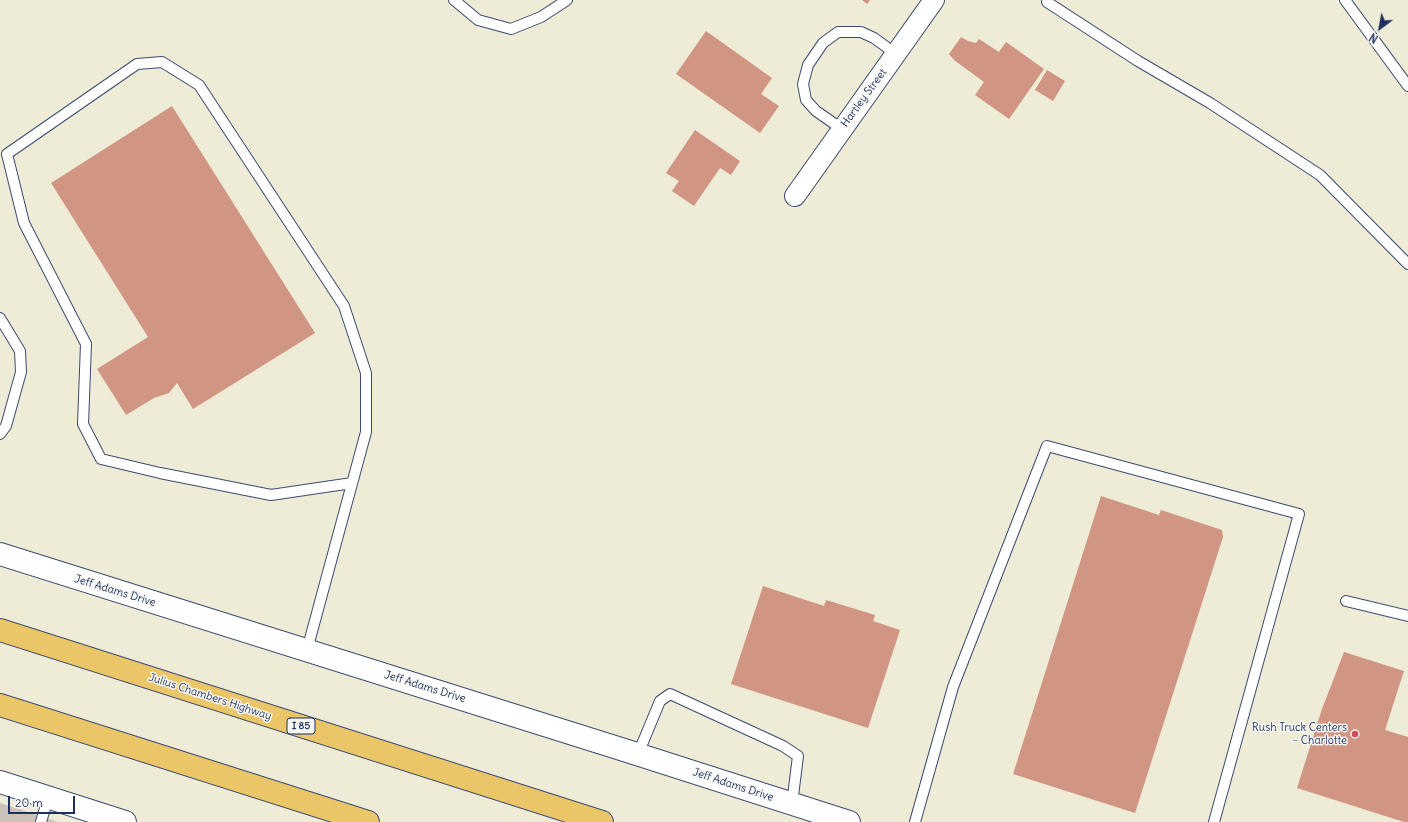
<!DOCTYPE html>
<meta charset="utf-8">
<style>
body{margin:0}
#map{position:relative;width:1408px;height:822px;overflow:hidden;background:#eeebd7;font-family:Delius,sans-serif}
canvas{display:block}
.north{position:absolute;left:1360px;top:8px;width:40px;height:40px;-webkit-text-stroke:3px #f6f6f2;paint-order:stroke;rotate:212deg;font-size:11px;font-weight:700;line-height:16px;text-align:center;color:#1b2f5e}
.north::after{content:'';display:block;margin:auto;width:14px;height:18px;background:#1b2f5e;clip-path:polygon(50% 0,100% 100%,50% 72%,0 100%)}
.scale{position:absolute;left:8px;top:796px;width:67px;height:18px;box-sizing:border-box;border:2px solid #1b2f5e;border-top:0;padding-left:5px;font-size:12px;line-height:14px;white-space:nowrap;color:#1b2f5e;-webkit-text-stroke:3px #f6f6f2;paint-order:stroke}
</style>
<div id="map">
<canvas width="1408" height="822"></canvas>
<div class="north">N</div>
<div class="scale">20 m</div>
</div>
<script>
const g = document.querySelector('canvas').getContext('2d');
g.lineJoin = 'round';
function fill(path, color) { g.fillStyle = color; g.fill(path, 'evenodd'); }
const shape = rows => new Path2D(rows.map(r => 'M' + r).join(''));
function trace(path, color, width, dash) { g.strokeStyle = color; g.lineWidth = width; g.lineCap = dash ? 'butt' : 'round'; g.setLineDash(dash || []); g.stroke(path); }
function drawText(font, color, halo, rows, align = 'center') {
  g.font = font + ' Delius,sans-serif'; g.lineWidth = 3; g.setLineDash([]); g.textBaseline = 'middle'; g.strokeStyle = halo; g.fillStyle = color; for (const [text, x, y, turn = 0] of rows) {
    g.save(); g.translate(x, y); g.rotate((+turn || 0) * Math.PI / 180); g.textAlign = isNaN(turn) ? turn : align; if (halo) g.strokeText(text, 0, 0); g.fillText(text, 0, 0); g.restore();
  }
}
fill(shape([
 [0,803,19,809,58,822,0,822]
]), '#cdc2b9');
fill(shape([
 [862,0,870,0,867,4],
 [706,31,772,78,761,94,779,106,760,133,676,74],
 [961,37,968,41,976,43,979,39,999,52,1006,42,1044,69,1009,119,975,95,984,82,954,60,949,54],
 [1047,70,1065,81,1053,101,1035,90],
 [172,106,315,333,193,409,177,383,169,393,154,398,126,415,97,369,148,337,51,183],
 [695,130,740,161,731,175,720,168,694,206,672,191,679,181,666,173],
 [1101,496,1159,515,1161,510,1222,530,1223,537,1135,813,1013,774],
 [763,586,824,606,826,600,875,615,873,621,900,630,868,728,731,684],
 [1344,652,1404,671,1385,730,1408,737,1408,822,1404,822,1297,788,1322,709]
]), '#d19683');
const service = shape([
 [454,0,478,20,511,29,541,17,567,0],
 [1345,0,1408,86],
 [1047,2,1138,61,1210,103,1320,175,1408,264],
 [842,129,816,111,806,100,803,84,808,65,823,43,838,32,861,32,874,38,896,54],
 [0,318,20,351,21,372,6,426,0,434],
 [1346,601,1408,616],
 [307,650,366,432,366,373,344,306,199,85,162,62,137,64,7,154,24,223,86,344,83,424,101,459,160,473,271,495,352,483],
 [638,754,660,701,670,694,783,746,798,756,792,804],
 [41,822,48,798],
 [915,822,953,687,1047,446,1299,514,1214,822]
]);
const minor = shape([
 [795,196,934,0]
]);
const tertiary = shape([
 [0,554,621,749,849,822],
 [0,782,125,822]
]);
const motorway = shape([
 [0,630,602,822],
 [0,705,368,822]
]);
trace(service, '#3b4b70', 12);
trace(minor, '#3b4b70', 22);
trace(tertiary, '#3b4b70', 24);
trace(motorway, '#3b4b70', 24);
trace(service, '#fff', 10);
trace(minor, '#fff', 20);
trace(tertiary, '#fff', 22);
trace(motorway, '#ebc669', 22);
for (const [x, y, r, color] of [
 [1355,734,4,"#d1495b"]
]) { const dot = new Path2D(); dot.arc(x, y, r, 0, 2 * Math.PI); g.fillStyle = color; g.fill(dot); trace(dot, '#f6f6f2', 1.5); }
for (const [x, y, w] of [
 [301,726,28]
]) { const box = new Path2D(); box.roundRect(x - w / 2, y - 8, w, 16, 3); g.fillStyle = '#f6f6f2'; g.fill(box); trace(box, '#1b2f5e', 1); }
drawText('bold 10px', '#1b2f5e', null, [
 ["I 85",301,726]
]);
drawText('11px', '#1b2f5e', '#f6f6f2', [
 ["Hartley Street",864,98,-54],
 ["Jeff Adams Drive",115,591,17],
 ["Jeff Adams Drive",425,687,17],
 ["Julius Chambers Highway",210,697,18],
 ["Jeff Adams Drive",733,785,18]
]);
drawText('11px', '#1b2f5e', '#f6f6f2', [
 ["Rush Truck Centers",1347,728],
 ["– Charlotte",1347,741]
], 'right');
</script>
